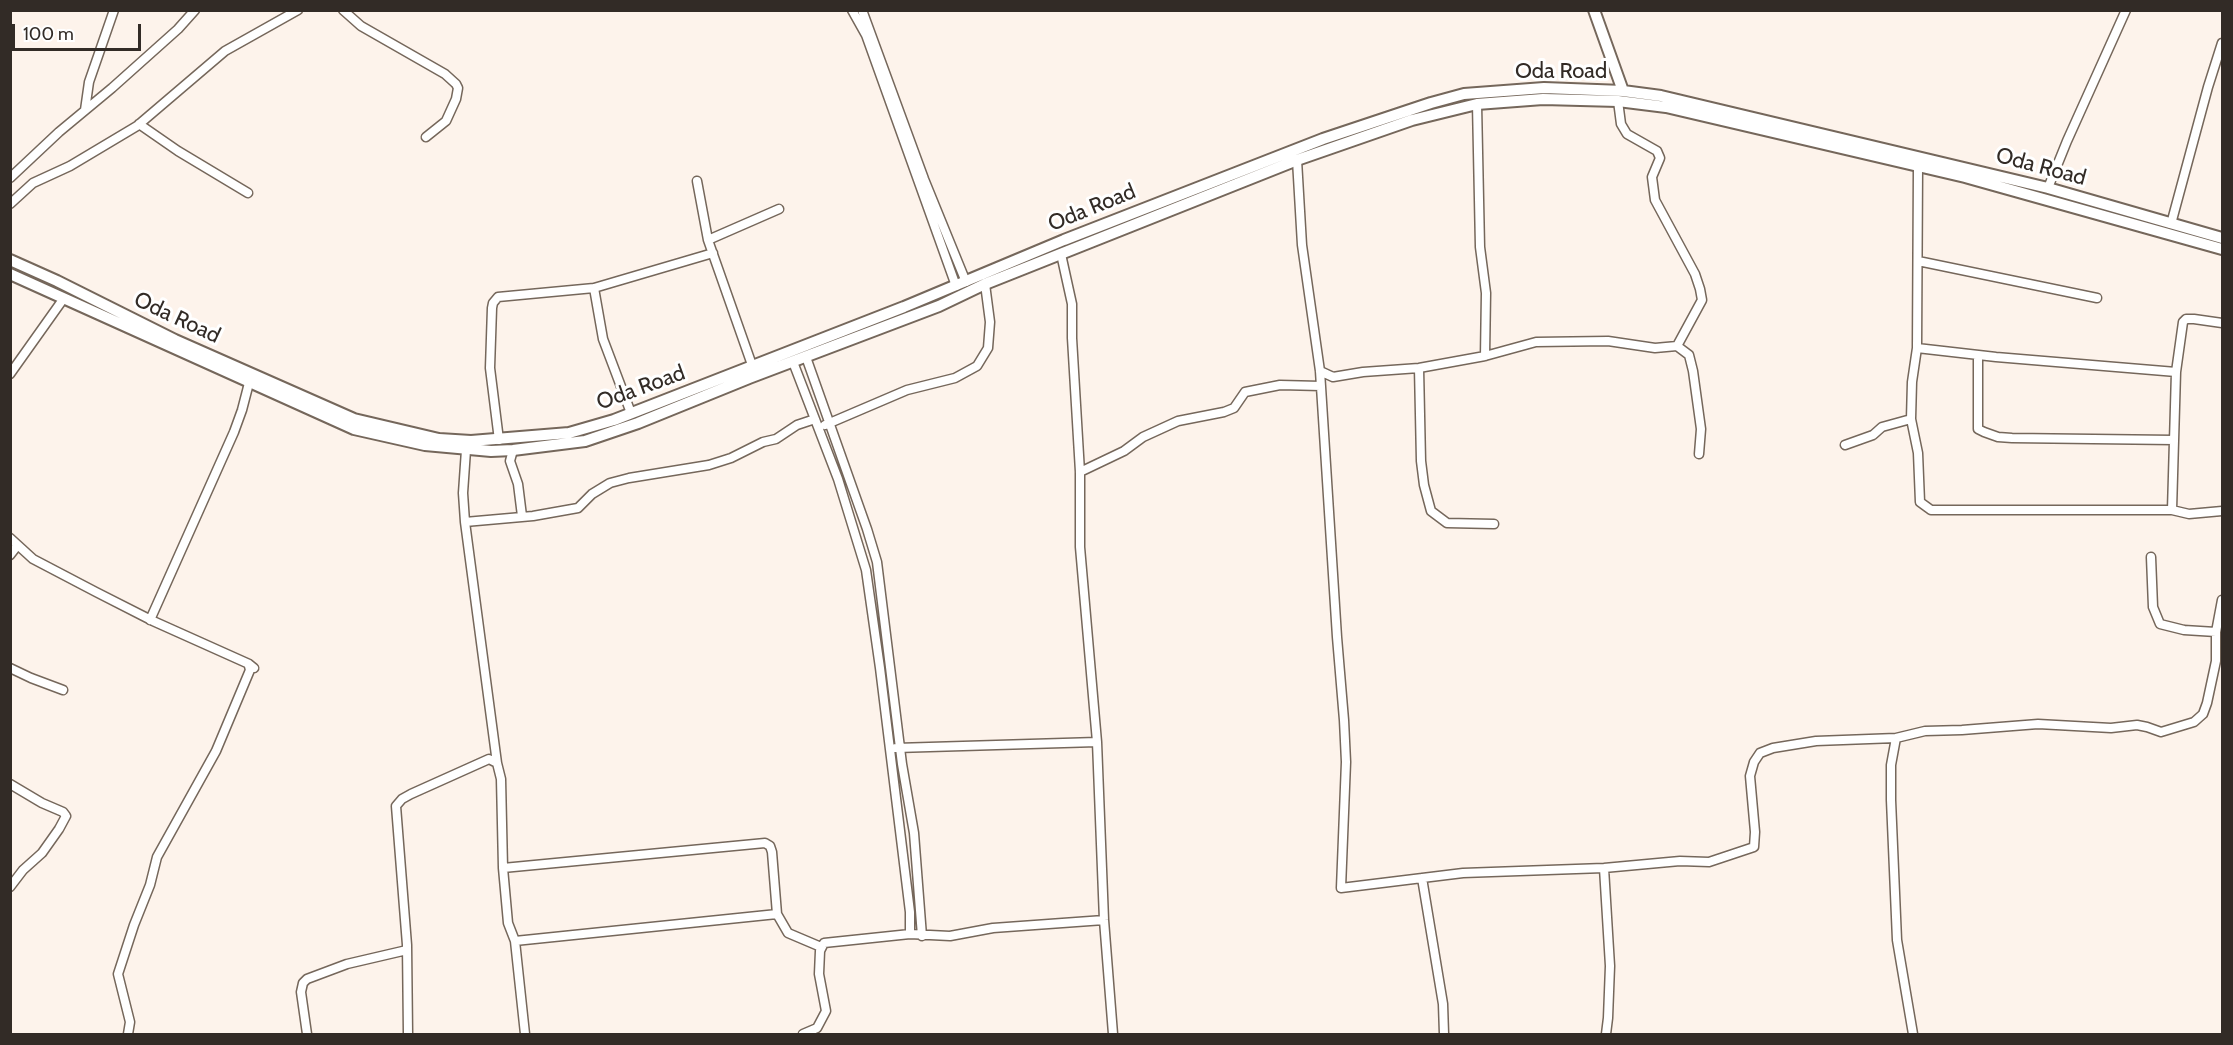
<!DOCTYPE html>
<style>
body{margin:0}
#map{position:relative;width:2233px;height:1045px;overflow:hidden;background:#fdf3eb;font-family:Cabin,sans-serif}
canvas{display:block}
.frame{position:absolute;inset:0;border:12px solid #322b26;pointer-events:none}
.scale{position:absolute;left:12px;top:24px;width:129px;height:27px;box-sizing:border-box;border:3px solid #322b26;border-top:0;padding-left:8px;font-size:18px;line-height:21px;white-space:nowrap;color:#322b26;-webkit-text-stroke:4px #fff;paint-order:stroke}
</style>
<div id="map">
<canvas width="2233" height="1045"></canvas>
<div class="frame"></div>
<div class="scale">100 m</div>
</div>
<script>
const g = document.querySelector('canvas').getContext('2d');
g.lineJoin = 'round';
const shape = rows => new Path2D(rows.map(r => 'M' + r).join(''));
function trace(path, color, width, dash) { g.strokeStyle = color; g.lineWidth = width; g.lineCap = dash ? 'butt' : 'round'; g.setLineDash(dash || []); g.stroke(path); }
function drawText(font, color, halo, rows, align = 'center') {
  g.font = font + ' Cabin,sans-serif'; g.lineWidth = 6; g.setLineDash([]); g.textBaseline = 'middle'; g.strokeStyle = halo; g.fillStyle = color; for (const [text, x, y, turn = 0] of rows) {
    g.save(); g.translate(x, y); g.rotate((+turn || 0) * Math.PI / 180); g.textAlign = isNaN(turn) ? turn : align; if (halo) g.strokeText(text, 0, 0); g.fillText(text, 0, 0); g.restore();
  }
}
const minor = shape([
 [343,10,361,26,445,74,456,84,458,88,456,99,446,121,426,137],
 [852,10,866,35,956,286],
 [862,10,924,179,966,282],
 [1618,101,1621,124,1627,134,1657,151,1660,158,1652,177,1655,200,1695,274,1700,289,1702,300,1677,346],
 [1477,104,1480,247,1486,293,1485,356],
 [85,110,89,82,114,10],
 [139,124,178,151,248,193],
 [1297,160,1302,245,1320,371,1337,637,1344,720,1346,762,1341,888,1463,873,1604,868,1680,861,1709,862,1754,847,1755,832,1750,776,1754,762,1760,753,1773,748,1816,741,1896,738],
 [1918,167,1917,348,1996,357,2176,372],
 [10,178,59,132,112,88,178,29,195,10],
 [697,181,708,240,752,365],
 [2048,188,2067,141,2126,10],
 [10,204,33,183,70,166,137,126,225,51,298,10],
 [2171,224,2208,87,2222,43],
 [708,240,779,209],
 [1061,254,1072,304,1072,338,1080,472,1080,547,1097,742,1104,920,1113,1034],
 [1918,261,2097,298],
 [594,288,603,339,631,413],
 [1917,348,1912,382,1911,419,1918,453,1920,502,1931,510,2172,510,2189,514,2222,511],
 [1978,355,1978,429,1984,432,1998,437,2012,438,2174,440],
 [806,357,867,529,877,562,902,764,914,833,922,936],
 [793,362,838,479,866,570,880,668,910,912,910,934],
 [1419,368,1421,461,1424,485,1431,511,1447,523,1494,524],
 [1320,371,1333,377,1363,372,1419,368,1485,356,1536,342,1608,341,1655,348,1677,346,1689,355,1693,371,1701,429,1699,454],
 [10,374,64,298],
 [825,425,907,390,955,378,977,366,988,348,990,322,985,284],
 [499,440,490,368,492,308,493,303,498,297,594,288,713,253],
 [1845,445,1873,435,1882,427,1911,419],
 [466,450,463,493,465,522,497,763],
 [513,450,510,461,518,484,522,516],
 [1080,472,1124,451,1143,437,1178,421,1224,412,1234,408,1245,392,1280,385,1321,386],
 [2172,510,2176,372,2183,322,2186,319,2194,319,2222,323],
 [465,522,533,516,578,508,592,494,610,483,629,478,709,465,731,458,763,442,776,439,797,425,815,419],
 [10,538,33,559,96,592,153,621,249,664,254,668,249,666,250,670,216,751,157,857,150,885,134,925,118,974,130,1022,128,1034],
 [10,555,17,546],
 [2151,557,2153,607,2160,624,2184,630,2216,632],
 [150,620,234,432,242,410,249,383],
 [10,668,31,678,63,690],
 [896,748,1097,742],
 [10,784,42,803,63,812,66,816,59,829,42,853,23,870,10,887],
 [503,868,765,843,770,846,772,852,777,914,788,933,821,947],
 [1604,868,1610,966,1608,1018,1606,1034],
 [1422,878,1443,1004,1444,1034],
 [515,941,777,914],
 [307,1034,301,992,303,983,307,979,347,964,407,950],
 [408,1034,407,945,396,806,402,799,411,794,489,759,497,763,501,779,503,868,508,923,515,941,525,1034],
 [803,1034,817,1028,826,1011,819,974,820,951,824,943,910,934,950,936,993,928,1104,920],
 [1913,1034,1897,940,1891,800,1891,765,1896,738,1925,731,1962,730,2038,724,2111,728,2137,725,2147,727,2161,732,2194,722,2203,714,2207,703,2216,661,2216,632,2222,600]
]);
const tertiary = shape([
 [1594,10,1623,91],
 [10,260,57,281,175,340,354,419,439,439,471,441,569,433,614,420,904,307,1064,240,1323,139,1431,103,1464,94,1544,88,1623,91,1661,96,2048,188,2222,238],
 [10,274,354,429,425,445,491,451,513,450,585,441,638,423,749,378,939,306,985,284,1297,160,1412,120,1477,104,1543,99,1618,101,1666,107,1965,177,2222,249]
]);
trace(minor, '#75675b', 11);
trace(tertiary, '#75675b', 14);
trace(minor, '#fff', 8);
trace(tertiary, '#fff', 10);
drawText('22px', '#322b26', '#fff', [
 ["Oda Road",1561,72],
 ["Oda Road",2041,167,15],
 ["Oda Road",1092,208,-22],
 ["Oda Road",177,318,25],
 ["Oda Road",641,388,-20]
]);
</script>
